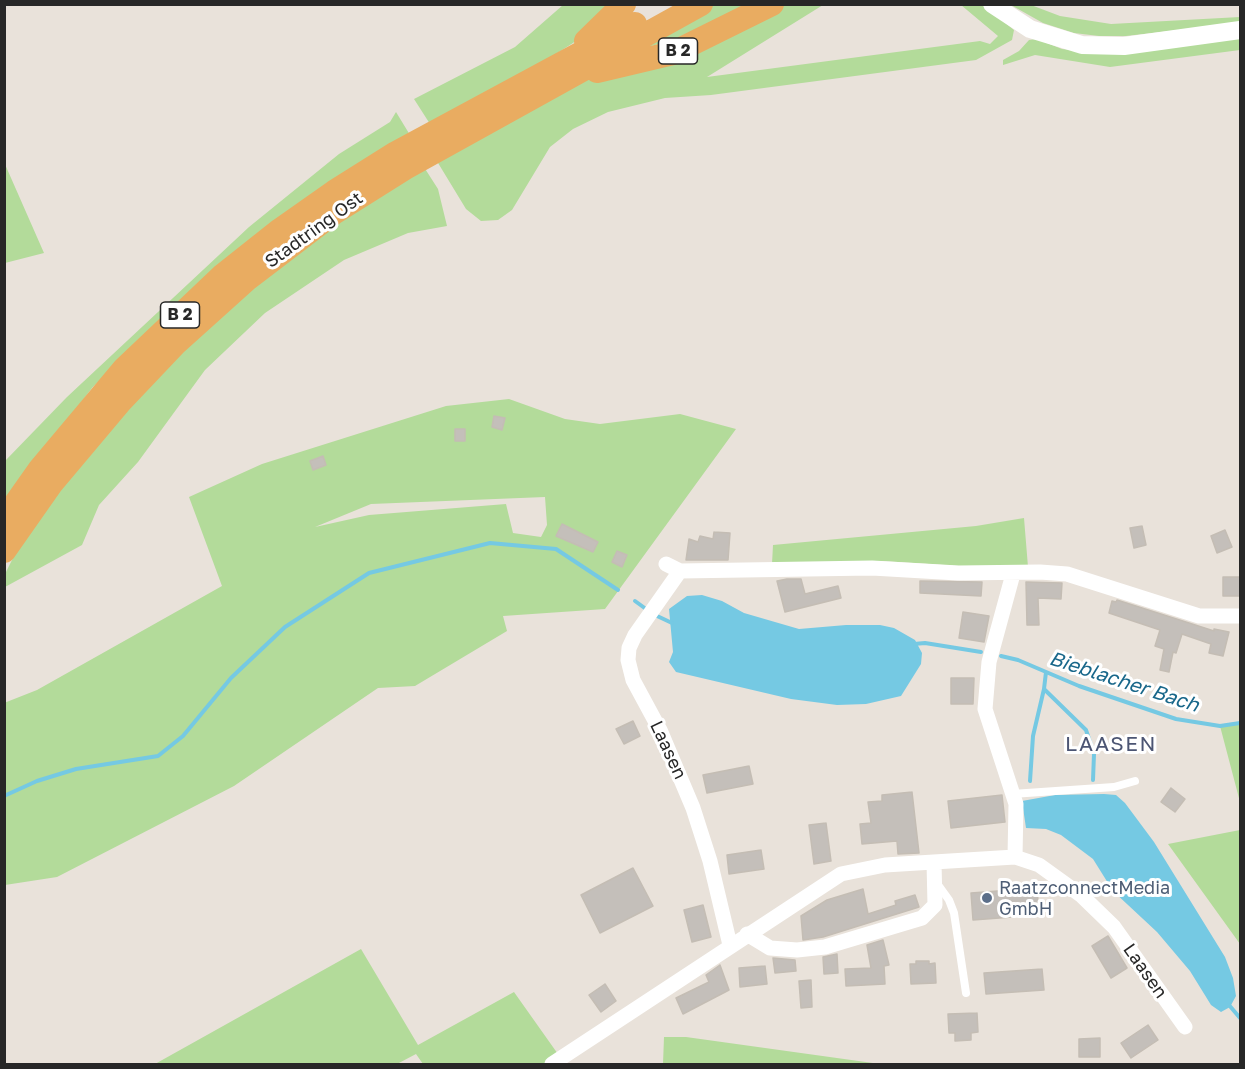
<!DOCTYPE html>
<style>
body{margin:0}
#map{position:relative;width:1245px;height:1069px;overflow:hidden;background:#e9e2da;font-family:"Golos Text",sans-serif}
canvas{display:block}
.frame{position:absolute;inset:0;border:6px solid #272727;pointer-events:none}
</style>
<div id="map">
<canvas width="1245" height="1069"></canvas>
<div class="frame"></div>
</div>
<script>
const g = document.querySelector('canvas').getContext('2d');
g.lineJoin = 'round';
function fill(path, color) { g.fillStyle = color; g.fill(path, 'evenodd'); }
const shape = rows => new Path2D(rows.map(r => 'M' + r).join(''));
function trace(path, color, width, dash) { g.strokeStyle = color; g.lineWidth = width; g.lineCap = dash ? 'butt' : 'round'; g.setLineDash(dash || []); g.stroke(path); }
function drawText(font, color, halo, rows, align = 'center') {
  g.font = font + ' "Golos Text",sans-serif'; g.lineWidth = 6; g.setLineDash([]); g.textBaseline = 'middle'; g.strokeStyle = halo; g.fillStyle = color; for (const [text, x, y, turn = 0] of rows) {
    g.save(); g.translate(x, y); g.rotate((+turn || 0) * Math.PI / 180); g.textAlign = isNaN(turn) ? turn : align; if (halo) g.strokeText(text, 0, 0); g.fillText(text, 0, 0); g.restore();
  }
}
fill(shape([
 [563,5,614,5,573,43,534,68,430,124,414,99,515,47],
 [712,5,746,5,673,40,623,54],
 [784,5,823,5,707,77,980,41,990,44,998,36,961,5,983,5,1014,30,1012,40,976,60,711,95,665,98,608,112,573,129,550,147,512,210,498,220,481,221,466,209,435,158,587,80,687,54],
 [1011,5,1031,5,1060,16,1111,24,1240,17,1240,23,1126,36,1099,36,1074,33,1043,23],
 [1240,38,1240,50,1110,67,1035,55,1003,65,1003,60,1019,51,1029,40,1037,39,1062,49,1097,53],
 [396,112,410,135,166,314,92,388,5,503,5,461,67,397,249,227,339,154,390,122],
 [4,162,44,253,5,263,4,263],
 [422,164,438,189,447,226,408,233,344,260,265,313,205,370,138,462,99,505,82,545,5,587,4,576,18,548,73,472,143,388,257,278],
 [509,399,565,419,600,424,680,414,736,429,605,609,503,616,507,631,415,686,378,688,234,786,57,877,5,885,4,703,37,690,222,586,189,497,262,464,446,406],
 [545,497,547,525,541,537,513,533,506,504,369,515,315,527,371,504],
 [1024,518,1028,567,1007,569,882,561,772,564,773,545,976,526],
 [1240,723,1240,802,1220,726],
 [1240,830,1240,944,1168,844],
 [361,949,418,1045,514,992,565,1064,423,1064,416,1054,397,1064,155,1064],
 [664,1037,686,1037,880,1064,663,1064]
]), '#b3db9a');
fill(shape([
 [702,595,722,601,744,613,799,629,846,625,880,625,894,628,915,640,922,653,921,664,901,696,866,704,837,705,791,699,676,672,669,662,673,652,669,609,687,596],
 [1104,794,1116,795,1125,803,1154,842,1225,957,1233,978,1236,996,1230,1007,1221,1012,1211,1005,1190,971,1157,932,1113,891,1093,859,1061,835,1046,829,1026,828,1022,801,1055,795]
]), '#75c9e3');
trace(shape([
 [635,601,646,609],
 [655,615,672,623],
 [914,644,925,643,981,652],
 [1001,656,1018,660,1079,686,1176,719,1220,726,1240,723],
 [1046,672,1044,689,1086,730,1094,754,1093,780],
 [1030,781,1033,736,1044,689],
 [4,796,37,781,76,769,158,756,183,736,231,678,285,627,369,573,490,543,556,549,618,590],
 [1229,1005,1240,1018]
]), '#75c9e3', 4);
const building = shape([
 [494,416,505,418,502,430,492,427,494,416],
 [455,429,465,429,465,441,455,441,455,429],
 [323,456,326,465,313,470,310,461,323,456],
 [562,524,598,542,593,552,556,536,562,524],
 [1142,526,1146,545,1134,548,1130,528,1142,526],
 [1225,530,1232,547,1217,553,1211,536,1225,530],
 [714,532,730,533,728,560,686,560,689,539,698,542,700,536,713,539,714,532],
 [617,551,627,555,622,567,612,562,617,551],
 [1223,577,1240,577,1240,596,1223,596,1223,577],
 [787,579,801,579,805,594,838,586,841,598,785,612,777,581,787,579],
 [920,581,982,582,981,596,920,593,920,581],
 [1026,582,1062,583,1061,599,1038,598,1039,625,1027,625,1026,582],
 [1117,600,1214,631,1214,629,1229,632,1223,656,1209,653,1211,644,1182,634,1176,653,1173,652,1169,672,1160,670,1164,649,1155,646,1160,630,1109,613,1112,601,1116,602,1117,600],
 [963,612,989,616,984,642,959,638,963,612],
 [951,678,974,678,973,704,951,704,951,678],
 [633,721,640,736,624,744,616,729,633,721],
 [749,766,753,784,707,793,703,775,749,766],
 [1171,788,1185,799,1175,812,1161,802,1171,788],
 [912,792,919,853,898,854,897,841,862,844,860,824,871,823,868,802,882,801,882,795,912,792],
 [1002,795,1005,822,951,828,948,801,1002,795],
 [826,823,831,861,814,864,809,825,826,823],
 [761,850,764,869,729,874,727,855,761,850],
 [633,868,653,906,600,933,581,895,633,868],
 [1037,888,1039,915,973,920,971,893,1037,888],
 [863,889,868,914,896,905,895,901,915,895,919,907,823,937,803,940,801,916,827,900,863,889],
 [703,905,711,937,692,942,684,910,703,905],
 [1108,936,1127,968,1111,978,1092,946,1108,936],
 [883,940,889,965,884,966,885,984,846,986,845,969,871,968,867,945,883,940],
 [837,954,838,973,824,974,823,957,837,954],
 [773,958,795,960,796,971,775,973,773,958],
 [916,961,929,961,929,964,935,963,936,983,911,984,910,964,916,964,916,961],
 [720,965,729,990,683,1014,676,998,709,982,706,975,720,965],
 [765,966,767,984,740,987,739,968,765,966],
 [1042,969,1044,990,986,994,984,973,1042,969],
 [811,980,812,1007,801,1008,799,981,811,980],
 [605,984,616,1001,601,1012,589,995,605,984],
 [977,1013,978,1032,971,1033,971,1040,955,1041,955,1033,949,1033,948,1014,977,1013],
 [1148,1025,1158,1040,1131,1058,1121,1043,1148,1025],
 [1100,1038,1100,1057,1079,1057,1079,1039,1100,1038]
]);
fill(building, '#c4bfba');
trace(building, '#c4bdb4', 1.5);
trace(shape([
 [1012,794,1114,787,1135,781],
 [936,882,949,900,954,913,966,993]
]), '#fff', 8);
trace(shape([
 [666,564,680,571,872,568,958,573,1040,572,1067,574,1199,616,1240,616],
 [680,571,635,635,629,648,628,660,633,680,660,730,693,808,710,861,730,945],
 [1015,857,1039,865,1082,896,1114,927,1185,1027],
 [747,934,770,948,797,950,825,947,922,918,935,905,934,862],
 [552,1064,841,874,885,865,1015,857,1016,804,985,709,989,662,1013,574]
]), '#fff', 15);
trace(shape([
 [992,4,1030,29,1082,45,1124,46,1240,30]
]), '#fff', 18);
trace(shape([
 [586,41,624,4],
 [597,71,673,53,772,4],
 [4,520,40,469,124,369,222,276,280,230,334,192,396,153,635,24],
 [4,551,51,484,120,402,176,343,246,280,335,212,405,168,701,4]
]), '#e9ac61', 24);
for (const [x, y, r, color] of [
 [987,898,6,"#5c6f8a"]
]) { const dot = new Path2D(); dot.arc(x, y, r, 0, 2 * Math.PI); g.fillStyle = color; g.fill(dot); trace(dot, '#fff', 2); }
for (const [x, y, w] of [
 [678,51,39],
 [180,315,39]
]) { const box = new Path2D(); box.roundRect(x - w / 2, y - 13, w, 26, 4.5); g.fillStyle = '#fff'; g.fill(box); trace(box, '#272727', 1.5); }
drawText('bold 16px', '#272727', null, [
 ["B 2",678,51],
 ["B 2",180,315]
]);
drawText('18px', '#272727', '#fff', [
 ["Stadtring Ost",314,230,-36],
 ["Laasen",668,750,65],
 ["Laasen",1145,971,55]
]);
drawText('18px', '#4e5e75', '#fff', [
 ["RaatzconnectMedia",999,888],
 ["GmbH",999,909]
], 'left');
drawText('italic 20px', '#18678a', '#fff', [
 ["Bieblacher Bach",1124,682,18]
]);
g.letterSpacing = '1.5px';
drawText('21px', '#4c5573', '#fff', [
 ["LAASEN",1111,744]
]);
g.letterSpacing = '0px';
</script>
